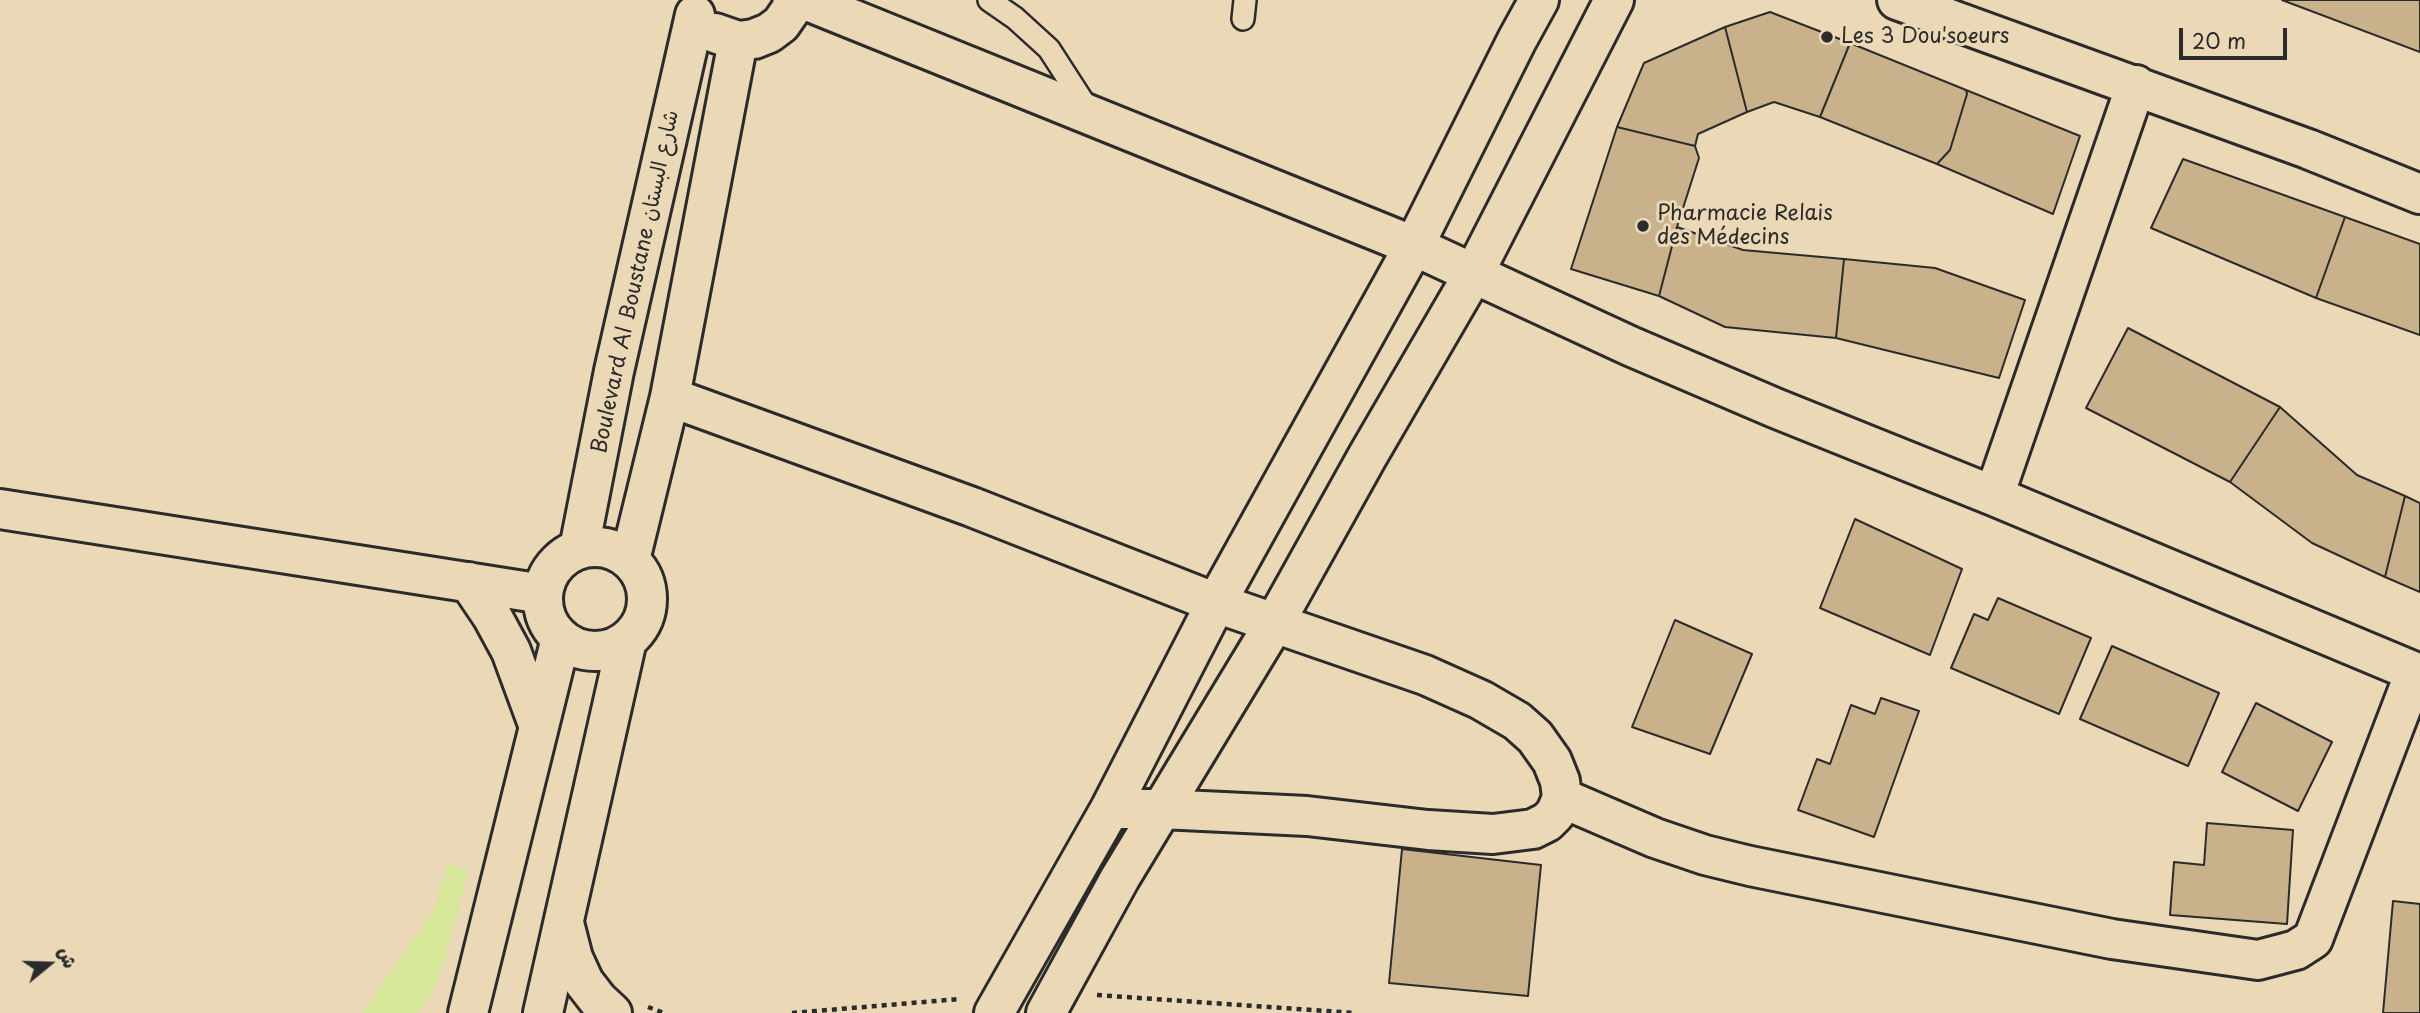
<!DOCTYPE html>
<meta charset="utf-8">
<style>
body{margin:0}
#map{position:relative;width:2420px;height:1013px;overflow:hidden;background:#ebd8b6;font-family:"Playpen Sans","Playpen Sans Arabic",sans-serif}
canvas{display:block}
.north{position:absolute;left:14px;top:929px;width:70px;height:70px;-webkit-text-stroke:5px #ebd8b6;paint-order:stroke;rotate:71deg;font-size:19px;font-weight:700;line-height:28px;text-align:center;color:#2b2b2b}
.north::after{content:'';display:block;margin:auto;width:24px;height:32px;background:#2b2b2b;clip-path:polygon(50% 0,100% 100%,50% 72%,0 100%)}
.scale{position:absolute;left:2179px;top:28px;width:108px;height:32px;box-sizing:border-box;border:4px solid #2b2b2b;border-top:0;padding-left:9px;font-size:21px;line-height:24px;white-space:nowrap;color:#2b2b2b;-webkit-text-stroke:5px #ebd8b6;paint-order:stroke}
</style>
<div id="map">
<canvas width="2420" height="1013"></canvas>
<div class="north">ش</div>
<div class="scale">20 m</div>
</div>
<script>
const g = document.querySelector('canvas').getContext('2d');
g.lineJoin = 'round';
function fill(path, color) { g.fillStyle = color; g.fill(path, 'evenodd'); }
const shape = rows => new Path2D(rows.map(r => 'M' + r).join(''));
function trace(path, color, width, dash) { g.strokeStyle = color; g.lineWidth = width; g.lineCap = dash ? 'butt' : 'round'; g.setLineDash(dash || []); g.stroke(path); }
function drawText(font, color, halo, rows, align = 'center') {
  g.font = font + ' "Playpen Sans","Playpen Sans Arabic",sans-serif'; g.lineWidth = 6; g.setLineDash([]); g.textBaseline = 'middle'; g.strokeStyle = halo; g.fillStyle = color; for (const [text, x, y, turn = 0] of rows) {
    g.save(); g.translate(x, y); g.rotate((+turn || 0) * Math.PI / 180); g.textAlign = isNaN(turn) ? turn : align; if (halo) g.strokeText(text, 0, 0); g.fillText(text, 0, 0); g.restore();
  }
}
fill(shape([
 [448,863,468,870,444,962,433,991,418,1013,363,1013,435,908]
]), '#d7e79a');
const building = shape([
 [2282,0,2420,0,2420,52,2282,0],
 [1770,12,1850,43,1820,117,1774,102,1747,112,1725,27,1770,12],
 [1725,27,1747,112,1698,134,1695,146,1617,127,1644,63,1725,27],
 [1850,43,1966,90,1967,94,1950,150,1937,164,1820,117,1850,43],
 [1966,90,2080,136,2053,214,1937,164,1950,150,1967,94,1966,90],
 [1617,127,1695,146,1699,158,1677,227,1659,296,1571,269,1617,127],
 [2183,159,2345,217,2316,298,2151,228,2183,159],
 [2345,217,2420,244,2420,335,2316,298,2345,217],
 [1677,227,1743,250,1844,259,1836,338,1725,327,1659,296,1677,227],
 [1844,259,1935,268,2025,300,1999,378,1836,338,1844,259],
 [2128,328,2280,407,2230,482,2086,408,2128,328],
 [2280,407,2357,475,2405,496,2385,577,2312,543,2230,482,2280,407],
 [2405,496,2420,503,2420,592,2385,577,2405,496],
 [1855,519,1962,569,1930,655,1820,608,1855,519],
 [1998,598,2091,638,2059,714,1951,668,1974,614,1988,620,1998,598],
 [1675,620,1752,654,1710,754,1632,727,1675,620],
 [2112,646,2219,693,2188,766,2080,719,2112,646],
 [1881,698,1919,711,1874,837,1798,810,1817,759,1830,764,1851,705,1875,714,1881,698],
 [2256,703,2332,742,2298,811,2222,772,2256,703],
 [2207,823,2293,830,2287,924,2170,915,2174,862,2204,865,2207,823],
 [1402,849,1541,865,1528,996,1389,983,1402,849],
 [2393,901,2420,904,2420,1013,2383,1013,2393,901]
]);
fill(building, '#c8b18b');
trace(building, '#2b2b2b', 2);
const service = shape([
 [989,0,1015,18,1049,49,1089,111],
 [1243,19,1245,0]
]);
const minor = shape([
 [805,0,1414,246,1630,346,1775,408,1994,496,2420,674],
 [1897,0,2308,149,2420,194],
 [715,33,738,41,754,39,769,33,781,24,790,11,794,0],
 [670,397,972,507,1216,603,1425,675,1481,700,1517,721,1535,737,1552,761,1560,781,1562,798,1555,814,1547,822,1533,829,1493,834,1428,830,1307,816,1161,809,1110,809],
 [1994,496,2136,85],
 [0,509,543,594],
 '543 599a52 52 0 1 1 104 0a52 52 0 1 1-104 0Z',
 [579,549,614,371,695,15],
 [630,560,670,397,738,41],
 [469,582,492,616,511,651,539,727],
 [1562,798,1655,838,1705,855,1750,866,2112,939,2258,960,2296,950,2313,939,2415,672],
 [468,1013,561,638],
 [543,1013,627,640],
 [994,1013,1110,809,1216,603,1414,246,1517,40,1539,0],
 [1046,1013,1120,878,1274,624,1367,457,1474,273,1614,0]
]);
const primary = shape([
 [564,923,573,958,584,982,598,1000,612,1013]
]);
trace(service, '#2b2b2b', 26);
trace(minor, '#2b2b2b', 44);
trace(primary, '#2b2b2b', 44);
trace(shape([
 [1097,995,1355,1013],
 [648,1007,664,1013],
 [792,1013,959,999]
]), '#2b2b2b', 4.5, [5, 5]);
trace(service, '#ebd8b6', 21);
trace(minor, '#ebd8b6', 38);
trace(primary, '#ebd8b6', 38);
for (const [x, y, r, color] of [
 [1827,37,7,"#2b2b2b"],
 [1643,226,7,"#2b2b2b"]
]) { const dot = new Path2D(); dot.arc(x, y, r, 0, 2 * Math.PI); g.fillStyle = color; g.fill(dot); trace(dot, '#ebd8b6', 2.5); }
drawText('21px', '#2b2b2b', '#ebd8b6', [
 ["Les 3 Dou'soeurs",1841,37],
 ["Pharmacie Relais",1657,214],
 ["des Médecins",1657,238]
], 'left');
drawText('21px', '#2b2b2b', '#ebd8b6', [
 ["Boulevard Al Boustane شارع البستان",636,282,-78]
]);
</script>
